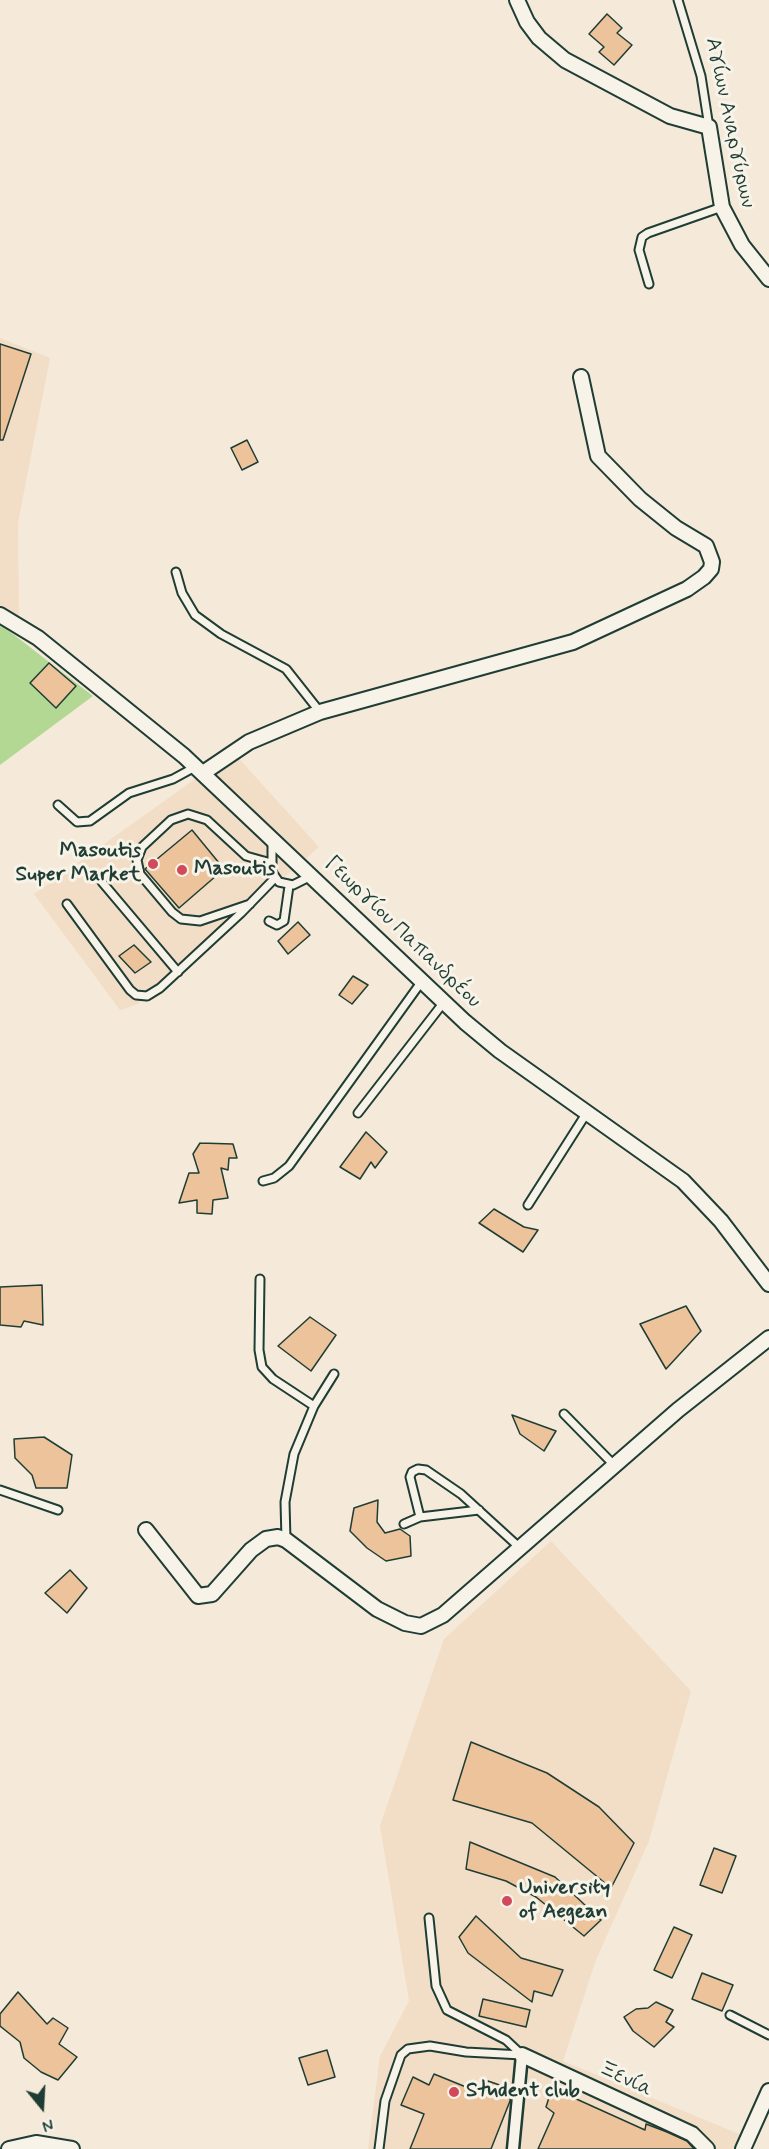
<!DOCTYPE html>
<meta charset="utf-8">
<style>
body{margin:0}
#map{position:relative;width:769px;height:2149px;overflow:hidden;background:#f5e9d9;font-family:Mynerve,sans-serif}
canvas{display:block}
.north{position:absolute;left:12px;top:2077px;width:60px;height:60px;-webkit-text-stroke:4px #f7f3e8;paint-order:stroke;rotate:162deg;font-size:16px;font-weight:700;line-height:24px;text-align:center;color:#1f3d34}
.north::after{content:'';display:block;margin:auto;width:21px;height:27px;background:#1f3d34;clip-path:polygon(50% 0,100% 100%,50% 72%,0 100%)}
</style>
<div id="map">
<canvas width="769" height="2149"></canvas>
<div class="north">N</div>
</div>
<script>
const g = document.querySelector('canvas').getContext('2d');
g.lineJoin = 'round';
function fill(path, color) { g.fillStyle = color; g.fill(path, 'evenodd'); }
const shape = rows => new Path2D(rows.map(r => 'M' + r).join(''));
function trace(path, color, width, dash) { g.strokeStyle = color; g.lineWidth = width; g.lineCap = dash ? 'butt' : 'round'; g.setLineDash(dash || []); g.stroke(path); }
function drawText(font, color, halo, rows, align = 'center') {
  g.font = font + ' Mynerve,sans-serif'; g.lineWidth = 6; g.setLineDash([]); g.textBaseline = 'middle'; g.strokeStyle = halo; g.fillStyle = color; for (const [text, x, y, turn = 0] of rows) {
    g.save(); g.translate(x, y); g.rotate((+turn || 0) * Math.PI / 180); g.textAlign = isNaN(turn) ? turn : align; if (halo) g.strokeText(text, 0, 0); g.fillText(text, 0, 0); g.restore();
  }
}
fill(shape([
 [0,338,50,358,18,523,19,622,0,609],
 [233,752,319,847,138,1004,120,1010,34,894],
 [551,1541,691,1691,649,1841,596,1960,563,2061,744,2136,737,2149,368,2149,380,2056,409,2001,380,1826,444,1639]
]), '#f2dec6');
fill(shape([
 [0,624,93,696,0,765]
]), '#b2d894');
const building = shape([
 [607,14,622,28,617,33,632,45,614,65,599,52,604,47,589,34,607,14],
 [0,344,31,354,3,440,0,440,0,344],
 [247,440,258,462,242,470,231,448,247,440],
 [49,663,76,686,56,708,30,683,49,663],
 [192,830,224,869,179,908,145,869,192,830],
 [298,922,310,935,288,954,278,941,298,922],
 [134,945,151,962,135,973,119,956,134,945],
 [353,976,368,985,352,1004,339,995,353,976],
 [366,1132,387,1152,375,1168,371,1162,360,1179,340,1167,366,1132],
 [200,1143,233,1144,237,1158,229,1158,228,1170,221,1168,228,1198,213,1200,212,1214,197,1213,197,1200,179,1203,189,1173,199,1173,193,1154,200,1143],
 [494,1209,524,1227,538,1230,523,1252,479,1223,494,1209],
 [42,1285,43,1325,24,1321,21,1327,0,1325,0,1287,42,1285],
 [686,1306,701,1331,666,1369,640,1324,686,1306],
 [310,1317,336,1335,311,1371,278,1346,310,1317],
 [512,1415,556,1431,544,1451,520,1434,512,1415],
 [44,1437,72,1455,67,1488,36,1488,32,1475,15,1458,14,1439,44,1437],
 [378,1500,377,1522,385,1533,400,1529,410,1536,411,1556,386,1561,367,1548,350,1531,354,1508,378,1500],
 [70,1570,87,1588,67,1613,45,1593,70,1570],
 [471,1742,547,1773,599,1807,634,1843,611,1888,532,1823,453,1800,471,1742],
 [470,1842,555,1877,601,1920,584,1936,536,1897,506,1881,466,1869,470,1842],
 [714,1848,736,1856,722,1893,700,1885,714,1848],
 [476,1916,521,1958,563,1970,552,1996,534,1991,532,2002,468,1953,459,1937,476,1916],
 [674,1927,692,1935,672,1978,654,1970,674,1927],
 [702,1973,733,1985,722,2011,692,1999,702,1973],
 [18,1992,47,2024,53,2018,68,2028,59,2044,77,2057,58,2080,41,2072,24,2058,20,2042,0,2026,0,2014,18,1992],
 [483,1999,530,2010,526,2027,479,2016,483,1999],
 [656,2002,673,2010,666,2022,674,2027,654,2047,633,2031,624,2017,636,2009,648,2008,656,2002],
 [327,2050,335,2077,308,2085,299,2058,327,2050],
 [434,2074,466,2087,469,2084,486,2089,488,2081,511,2089,510,2101,491,2149,410,2149,424,2114,401,2105,413,2077,429,2085,434,2074],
 [552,2088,645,2130,646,2124,667,2132,687,2141,694,2149,538,2149,554,2113,546,2107,552,2088]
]);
fill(building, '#ecc39b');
trace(building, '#1f3d34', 1.5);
const service = shape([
 [678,0,701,76,709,127],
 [649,284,639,250,642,237,648,233,722,207],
 [176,572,182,593,195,615,221,634,286,669,320,712],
 [58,805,77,822,90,821,129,793,173,779,195,767],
 [272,841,272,872,279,882,293,885,311,876],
 [102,882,178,972],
 [67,904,130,990,136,995,147,996,160,988,241,913,275,878],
 [250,904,200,921,181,919,172,912,140,874,137,860,142,847,171,820,188,814,207,820,246,856,271,863],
 [269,921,277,925,284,921,289,886],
 [358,1113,444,1002],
 [263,1181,274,1178,289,1166,422,981],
 [528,1205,586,1114],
 [260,1279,259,1350,262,1367,273,1379,314,1406],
 [564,1414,614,1465],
 [0,1490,58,1510],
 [420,1517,479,1510],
 [404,1524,420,1517,410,1477,412,1472,418,1469,426,1470,461,1494,519,1547],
 [286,1540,285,1502,294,1454,314,1406,334,1374],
 [730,2015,769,2035],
 [379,2149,385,2101,401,2055,408,2049,430,2046,466,2052,522,2055,506,2040,447,2010,436,1986,429,1918]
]);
const pedestrian = shape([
 [513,2149,522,2055]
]);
const minor = shape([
 [517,0,527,22,539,38,565,60,670,116,709,127,722,207,742,245,769,279],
 [0,615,38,638,184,756,465,1022,500,1051,683,1181,721,1221,769,1284],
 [203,773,249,742,320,712,573,642,687,589,704,577,711,569,712,562,706,546,676,528,640,499,598,456,581,377],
 [146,1530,198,1596,212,1594,251,1550,266,1539,278,1537,286,1540,377,1609,405,1623,421,1626,443,1615,678,1410,769,1338],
 [522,2055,692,2134,707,2149],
 [9,2149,36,2143,72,2149],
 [743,2149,769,2091]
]);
trace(service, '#1f3d34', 11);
trace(pedestrian, '#1f3d34', 15);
trace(minor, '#1f3d34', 18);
trace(service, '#f7f3e8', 7);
trace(pedestrian, '#f7f3e8', 10);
trace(minor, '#f7f3e8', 14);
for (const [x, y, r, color] of [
 [153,864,6,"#d1495b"],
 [182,870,6,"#d1495b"],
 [507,1901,6,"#d1495b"],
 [454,2092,6,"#d1495b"]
]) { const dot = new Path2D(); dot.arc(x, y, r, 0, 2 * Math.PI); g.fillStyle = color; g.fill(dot); trace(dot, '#f7f3e8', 2); }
drawText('21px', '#1f3d34', '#f7f3e8', [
 ["Αγίων Αναργύρων",729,123,78],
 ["Γεωργίου Παπανδρέου",402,933,44],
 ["Ξενία",625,2080,25]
]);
drawText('bold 21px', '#1f3d34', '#f7f3e8', [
 ["Masoutis",141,852,"right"],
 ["Super Market",141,876,"right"],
 ["Masoutis",194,870],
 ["University",519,1889],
 ["of Aegean",519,1913],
 ["Student club",466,2092]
], 'left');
</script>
